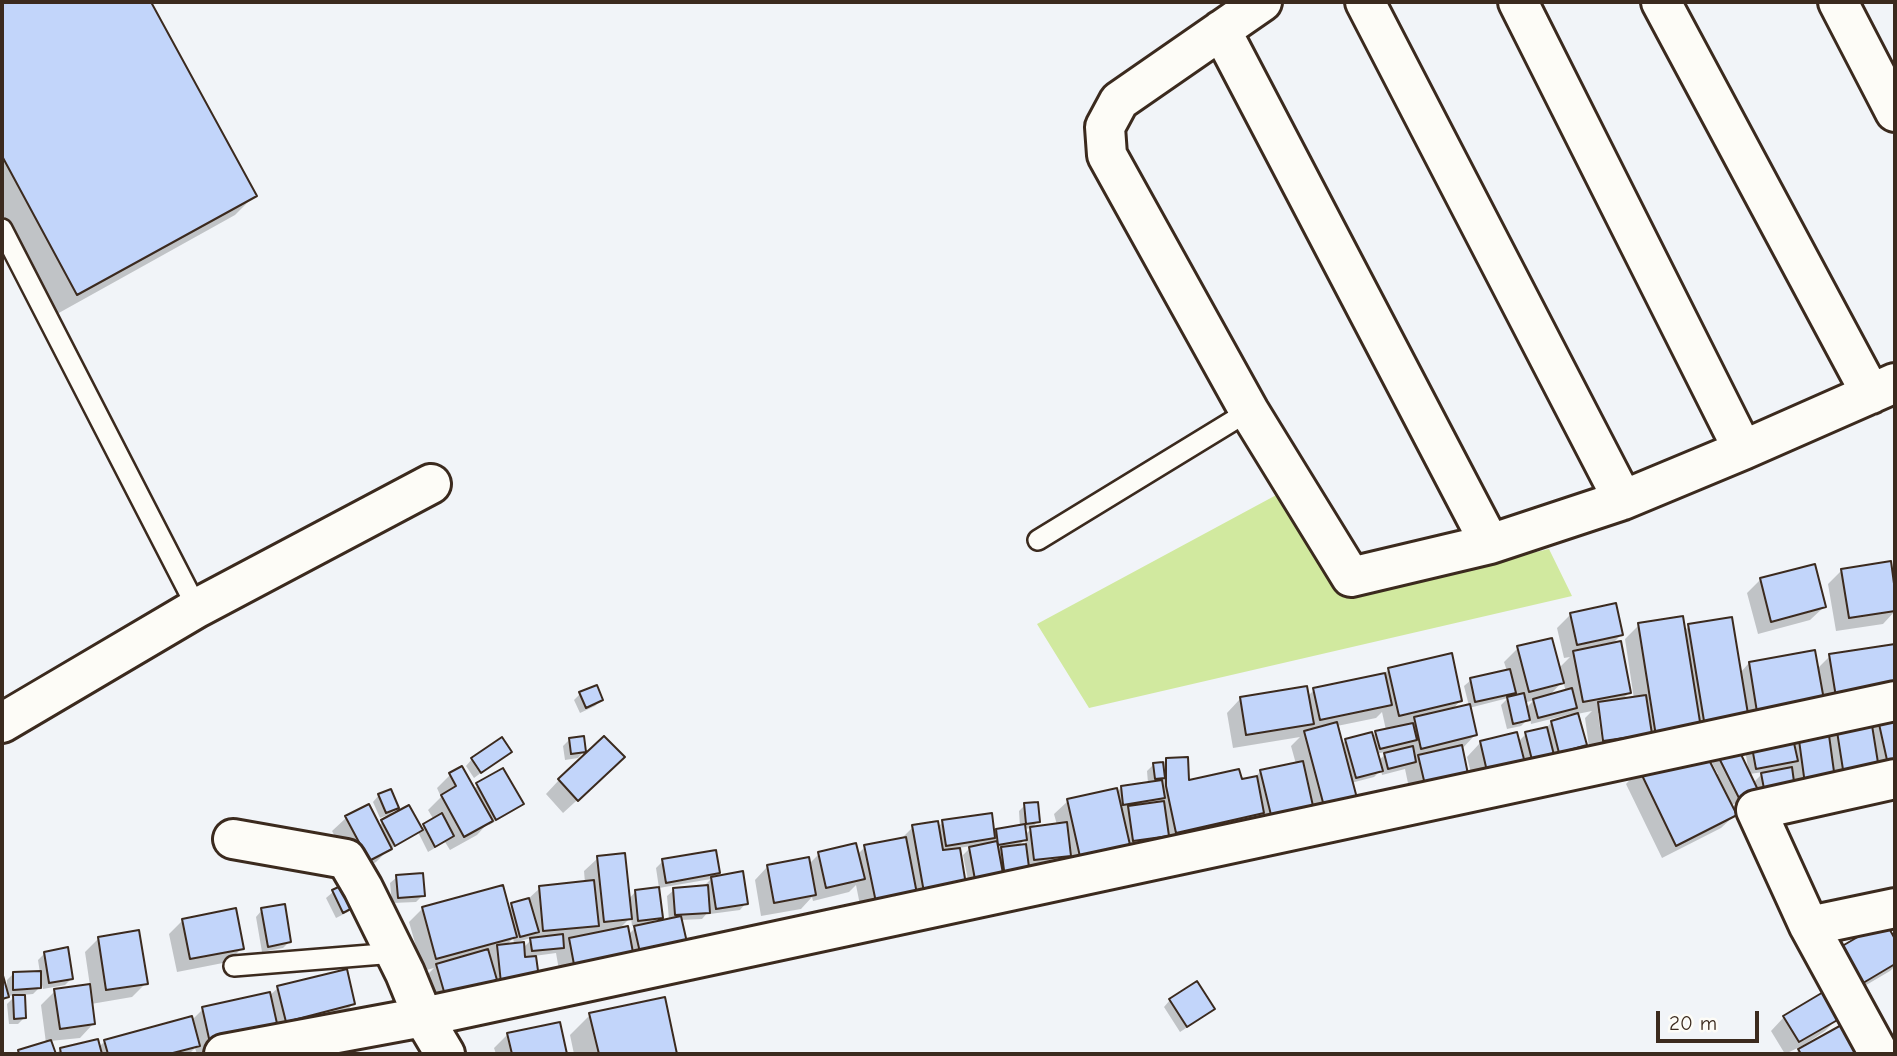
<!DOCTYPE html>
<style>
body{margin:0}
#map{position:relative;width:1897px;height:1056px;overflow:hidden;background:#f1f4f8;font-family:"Comic Neue",sans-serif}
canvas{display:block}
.frame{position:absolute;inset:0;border:4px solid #3b2a1e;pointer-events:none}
.scale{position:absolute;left:1656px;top:1011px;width:103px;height:32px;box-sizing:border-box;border:4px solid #3b2a1e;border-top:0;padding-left:9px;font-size:21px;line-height:24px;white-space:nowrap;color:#3b2a1e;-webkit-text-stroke:5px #fdfcf7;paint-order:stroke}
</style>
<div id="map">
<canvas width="1897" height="1056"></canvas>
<div class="frame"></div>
<div class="scale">20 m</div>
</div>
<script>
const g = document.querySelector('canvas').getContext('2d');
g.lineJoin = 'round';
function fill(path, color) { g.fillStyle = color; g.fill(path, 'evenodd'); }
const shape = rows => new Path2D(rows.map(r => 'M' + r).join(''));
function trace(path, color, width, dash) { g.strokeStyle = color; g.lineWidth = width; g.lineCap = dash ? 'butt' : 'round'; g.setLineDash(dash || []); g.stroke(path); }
fill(shape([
 [1280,493,1347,595,1549,549,1572,596,1089,708,1037,624]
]), '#d1e99f');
fill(shape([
 [2,2,149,2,255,195,235,215,57,314,2,213],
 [1889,563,1895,611,1883,624,1836,631,1828,584,1842,570],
 [1761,579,1824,607,1810,620,1758,634,1747,593],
 [1571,614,1621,635,1611,645,1629,693,1621,701,1634,699,1625,639,1639,625,1684,631,1689,626,1740,673,1749,663,1817,669,1830,656,1895,646,1895,694,1590,754,1585,718,1592,711,1577,714,1585,745,1579,751,1476,793,1467,757,1480,743,1518,742,1526,734,1545,729,1552,722,1572,717,1571,714,1531,724,1530,717,1521,726,1507,729,1501,705,1508,698,1469,708,1475,735,1412,802,1405,769,1382,775,1381,770,1374,777,1351,783,1356,801,1070,882,1065,859,1062,861,1027,866,970,890,963,855,972,846,958,848,965,890,863,920,856,885,849,892,813,901,812,897,801,909,761,916,755,880,768,866,809,864,819,854,857,855,865,847,900,840,913,827,938,827,943,822,993,834,997,831,1020,827,1019,811,1025,805,1038,821,1032,828,1024,829,1025,835,1031,829,1057,825,1054,814,1068,801,1117,792,1121,788,1148,783,1147,771,1153,765,1162,764,1166,760,1188,782,1240,781,1253,779,1261,771,1296,764,1291,746,1300,737,1233,748,1227,713,1240,699,1307,697,1314,690,1383,675,1389,669,1460,701,1451,711,1469,706,1464,686,1471,680,1507,671,1504,662,1518,648,1559,668,1570,657,1564,658,1557,628],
 [1563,681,1566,692,1548,697],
 [1534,700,1525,709,1524,703],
 [1382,712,1386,730,1376,733,1372,737,1346,740,1341,745,1337,726,1376,718],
 [1598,713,1601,713,1606,749,1603,750],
 [1389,751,1378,761,1376,754],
 [1025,839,1026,846,1018,847],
 [580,694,601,700,595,706,580,713,574,700],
 [1895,713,1895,778,1750,796,1730,806,1735,815,1721,828,1662,858,1626,784,1639,770,1715,775,1718,774,1712,763,1719,757,1749,773,1745,750],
 [1764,772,1753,783,1749,774],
 [569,740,584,751,578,758,565,760,563,746],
 [509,752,474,778,466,766,472,759],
 [503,770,522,803,515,810,489,825,488,823,477,835,450,850,445,842,428,852,418,832,386,852,376,862,355,874,332,831,346,818,378,826,383,822,420,829,434,820,428,810,441,797,437,788,450,775,473,789],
 [609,771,563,813,546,794,559,780],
 [379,795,397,808,390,814,380,818,373,802],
 [598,858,628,900,636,891,661,917,655,924,669,920,667,896,674,890,706,887,705,885,711,879,659,888,656,868,663,861,718,873,712,878,746,903,740,910,710,914,709,911,702,919,680,920,672,960,562,987,556,953,534,956,537,978,495,989,494,980,482,993,431,1008,423,979,434,968,423,971,409,922,423,908,508,909,512,905,527,900,540,888,585,883,584,871],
 [631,917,632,926,637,926,628,935,618,930],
 [534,937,523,948,506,946,513,938,514,943],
 [397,877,423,895,416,902,392,903,390,883],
 [344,886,354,906,348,912,336,918,326,898,333,892],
 [262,910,289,942,283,948,262,952,256,917],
 [183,920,242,948,228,962,177,972,169,934],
 [1884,924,1895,943,1895,966,1890,971,1839,1001],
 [99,938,146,983,132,997,91,1004,93,1024,80,1038,50,1041,54,1054,16,1054,19,1052,46,1043,41,1005,55,991,90,986,85,952],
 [45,953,72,978,65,985,43,989,42,985,33,994,23,995,25,1017,18,1024,9,1024,7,1004,16,995,8,996,2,1002,2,979,6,993,7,993,7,980,13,974,40,973,38,960],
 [278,988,353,1004,340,1018,262,1041,203,1054,197,1054,195,1048,189,1054,56,1054,61,1049,98,1048,105,1041,192,1020,203,1009,269,996],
 [663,999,675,1054,574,1054,570,1035,590,1015],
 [1170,1000,1213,1009,1206,1015,1180,1032,1164,1007],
 [1784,1017,1838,1018,1825,1031,1804,1045,1785,1054,1771,1031],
 [559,1024,565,1054,496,1054,494,1048,508,1034],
 [1804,1045,1805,1047,1860,1054,1795,1054]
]), '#0003');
const building = shape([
 [2,2,151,2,257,196,77,295,2,156,2,2],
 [1891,561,1895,591,1895,611,1849,618,1841,569,1891,561],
 [1815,564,1826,607,1771,622,1760,578,1815,564],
 [1616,603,1623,635,1577,645,1570,613,1616,603],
 [1683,616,1701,728,1656,736,1638,623,1683,616],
 [1732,617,1749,720,1705,727,1688,624,1732,617],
 [1552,638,1564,683,1529,692,1517,646,1552,638],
 [1621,641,1631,693,1583,702,1573,651,1621,641],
 [1895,644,1895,687,1836,697,1829,654,1895,644],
 [1815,650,1824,700,1757,712,1749,662,1815,650],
 [1452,653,1462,701,1399,716,1388,668,1452,653],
 [1510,669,1516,693,1475,702,1470,678,1510,669],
 [1385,673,1392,705,1320,720,1313,688,1385,673],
 [597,685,603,700,586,708,579,692,597,685],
 [1307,686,1314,724,1246,735,1240,697,1307,686],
 [1572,688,1577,708,1538,718,1533,699,1572,688],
 [1524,693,1530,720,1513,724,1507,697,1524,693],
 [1646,695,1652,734,1603,741,1598,702,1646,695],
 [1470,704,1477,735,1421,749,1414,717,1470,704],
 [1895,711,1895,768,1889,769,1877,715,1895,711],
 [1578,713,1587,745,1559,753,1551,721,1578,713],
 [1871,719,1879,769,1844,776,1836,725,1871,719],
 [1337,722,1358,802,1325,810,1304,731,1337,722],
 [1413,723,1417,740,1380,749,1375,731,1413,723],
 [1547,727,1556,763,1534,768,1525,732,1547,727],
 [1828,728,1835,779,1805,784,1798,733,1828,728],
 [1372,732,1383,771,1356,778,1345,739,1372,732],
 [1517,732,1527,771,1489,780,1480,741,1517,732],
 [1792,734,1798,761,1756,769,1751,742,1792,734],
 [584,736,586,752,571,754,569,738,584,736],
 [604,736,625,757,578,801,558,779,604,736],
 [502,737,512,752,481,773,471,758,502,737],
 [1462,745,1469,779,1426,789,1418,755,1462,745],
 [1413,746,1416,762,1388,769,1384,753,1413,746],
 [1737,746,1758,790,1740,800,1718,756,1737,746],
 [1705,752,1737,815,1676,846,1639,769,1705,752],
 [1188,757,1189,780,1239,769,1242,779,1257,776,1264,813,1176,833,1166,786,1166,758,1188,757],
 [1303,761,1313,806,1271,815,1260,770,1303,761],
 [1163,762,1165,778,1155,779,1153,763,1163,762],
 [462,766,493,821,464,837,441,795,456,786,449,773,462,766],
 [1792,767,1795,789,1765,794,1761,773,1792,767],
 [503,768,524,804,496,820,476,783,503,768],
 [1162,780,1165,798,1123,805,1121,786,1162,780],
 [1117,788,1133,858,1083,870,1067,799,1117,788],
 [391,789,399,808,386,813,378,794,391,789],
 [1164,801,1169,836,1133,841,1128,806,1164,801],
 [1038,802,1040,822,1026,824,1024,803,1038,802],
 [369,804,392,849,369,861,345,816,369,804],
 [409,805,423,830,395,846,381,820,409,805],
 [442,813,454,836,435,847,423,824,442,813],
 [992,813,995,838,946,846,942,820,992,813],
 [938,821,943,850,960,848,967,891,925,898,912,825,938,821],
 [1067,822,1071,856,1034,860,1030,827,1067,822],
 [1025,824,1027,840,998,845,996,829,1025,824],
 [906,837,918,899,877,907,864,845,906,837],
 [997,841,1004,879,976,885,969,847,997,841],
 [856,843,865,879,826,888,818,852,856,843],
 [1026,844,1030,875,1005,878,1001,847,1026,844],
 [716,850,720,873,666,883,662,859,716,850],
 [625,853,632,919,604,922,597,856,625,853],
 [809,857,816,895,774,903,767,865,809,857],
 [743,871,748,904,716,909,711,877,743,871],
 [423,873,425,896,398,898,396,875,423,873],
 [594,880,599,926,543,931,539,886,594,880],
 [345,884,356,906,343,913,332,890,345,884],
 [503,885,517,937,436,959,422,907,503,885],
 [708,885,710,913,675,915,673,888,708,885],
 [659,887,663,918,638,921,635,890,659,887],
 [529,898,539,932,520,937,511,903,529,898],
 [285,904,291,942,268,947,261,908,285,904],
 [236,908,244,949,190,959,182,919,236,908],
 [681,916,688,947,641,957,634,926,681,916],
 [1885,921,1895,939,1895,964,1853,989,1832,952,1885,921],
 [628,926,635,963,576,975,569,938,628,926],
 [139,930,148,984,106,990,98,937,139,930],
 [563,934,564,948,532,951,530,938,563,934],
 [524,942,525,957,536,956,539,978,501,983,497,945,524,942],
 [68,947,73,979,49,983,44,952,68,947],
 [488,949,497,980,445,995,436,964,488,949],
 [347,969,355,1004,286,1022,277,986,347,969],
 [41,971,41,988,13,990,13,972,41,971],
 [2,972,9,997,2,999,2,972],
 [1197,981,1215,1009,1187,1027,1169,999,1197,981],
 [90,984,95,1024,60,1029,54,989,90,984],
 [1825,991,1841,1018,1799,1042,1783,1016,1825,991],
 [270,992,278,1028,210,1043,202,1007,270,992],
 [13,995,25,995,26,1018,14,1019,13,995],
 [665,997,677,1054,599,1054,589,1013,665,997],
 [192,1016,200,1046,169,1054,108,1054,104,1040,192,1016],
 [560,1022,567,1054,512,1054,507,1033,560,1022],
 [1845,1023,1862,1054,1801,1054,1798,1049,1845,1023],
 [98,1039,102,1054,61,1054,60,1048,98,1039],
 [51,1040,56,1054,19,1054,18,1050,51,1040]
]);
fill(building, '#c2d5fa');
trace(building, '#3b2a1e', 2);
const lane = shape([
 [2,229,197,608],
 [1038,540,1249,411],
 [234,966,395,953]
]);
const street = shape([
 [1262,2,1119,101,1105,127,1107,155,1249,411,1351,577,1490,544,1623,500,1743,450,1895,383],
 [1365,2,1623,500],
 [1518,2,1743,450],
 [1661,2,1871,394],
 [1838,2,1895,112],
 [1221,30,1490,544],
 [2,723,197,608,431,484],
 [1895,779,1756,810,1809,926,1895,908],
 [233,839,346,859,363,888,405,973,423,1017,445,1054],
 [1809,926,1879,1054],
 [224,1054,423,1017,1895,701]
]);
trace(lane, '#3b2a1e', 24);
trace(street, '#3b2a1e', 44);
trace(lane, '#fdfcf7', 19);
trace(street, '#fdfcf7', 38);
</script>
